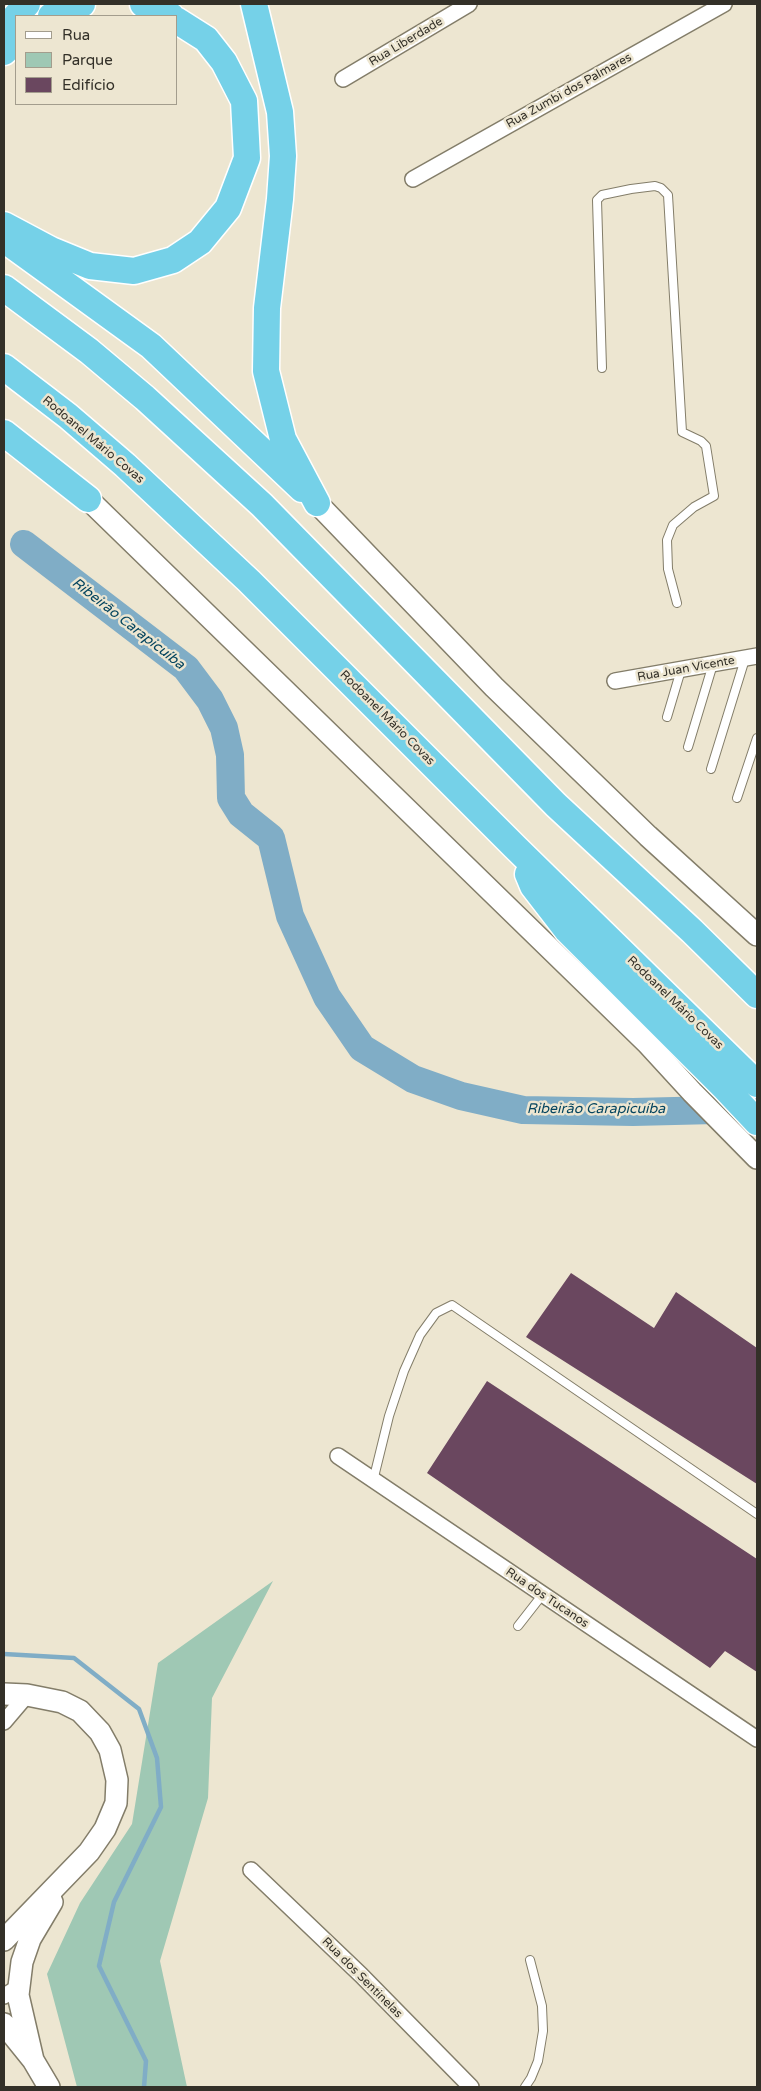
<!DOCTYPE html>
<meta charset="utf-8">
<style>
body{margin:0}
#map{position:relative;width:761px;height:2091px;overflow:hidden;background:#ede6d1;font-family:"Varela Round",sans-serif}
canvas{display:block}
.frame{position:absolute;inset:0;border:5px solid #333028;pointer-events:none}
.legend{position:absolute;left:15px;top:15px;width:162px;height:90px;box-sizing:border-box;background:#ede6d1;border:1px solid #a39d8d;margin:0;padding:6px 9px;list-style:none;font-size:15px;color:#333028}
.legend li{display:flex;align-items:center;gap:10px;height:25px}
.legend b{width:25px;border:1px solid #a39d8d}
</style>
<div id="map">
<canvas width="761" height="2091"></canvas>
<div class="frame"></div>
<ul class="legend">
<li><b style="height:6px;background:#fff"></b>Rua</li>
<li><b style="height:14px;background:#9fc8b4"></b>Parque</li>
<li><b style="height:14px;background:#6a475f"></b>Edifício</li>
</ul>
</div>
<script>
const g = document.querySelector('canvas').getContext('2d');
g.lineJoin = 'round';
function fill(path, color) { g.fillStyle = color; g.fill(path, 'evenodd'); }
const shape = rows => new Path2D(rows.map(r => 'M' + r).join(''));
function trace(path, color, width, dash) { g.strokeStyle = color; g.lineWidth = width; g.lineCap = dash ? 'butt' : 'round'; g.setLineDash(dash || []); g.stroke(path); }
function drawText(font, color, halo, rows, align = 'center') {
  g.font = font + ' "Varela Round",sans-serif'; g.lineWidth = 5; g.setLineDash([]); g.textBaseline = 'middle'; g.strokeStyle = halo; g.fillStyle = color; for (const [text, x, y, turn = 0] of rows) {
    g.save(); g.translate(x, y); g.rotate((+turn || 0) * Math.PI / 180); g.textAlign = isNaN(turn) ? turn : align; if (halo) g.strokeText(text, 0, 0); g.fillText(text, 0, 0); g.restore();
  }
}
fill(shape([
 [273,1581,212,1698,208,1798,160,1961,187,2087,77,2087,47,1974,80,1903,132,1824,158,1663]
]), '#9fc8b4');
trace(shape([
 [4,1654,74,1658,139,1709,157,1758,161,1807,114,1902,99,1966,146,2061,144,2087]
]), '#80adc6', 4.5);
trace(shape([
 [24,544,186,668,210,700,224,728,230,755,231,798,241,814,271,838,290,916,327,997,362,1048,413,1079,461,1096,523,1110,633,1112,757,1109]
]), '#80adc6', 28);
fill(shape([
 [571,1273,654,1328,676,1292,757,1348,757,1484,526,1337],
 [487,1381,757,1559,757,1672,725,1651,710,1668,427,1473]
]), '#6a475f');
const service = shape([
 [602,368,597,200,602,195,631,189,655,186,661,188,668,195,682,432,701,441,706,446,714,496,694,507,673,525,667,540,668,569,677,603],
 [667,717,681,670],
 [688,747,713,664],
 [711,769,745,659],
 [737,798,757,738],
 [373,1481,389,1416,404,1371,420,1335,436,1313,452,1305,757,1514],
 [518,1626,543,1594],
 [525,2087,531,2078,538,2061,543,2031,542,2006,530,1960]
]);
const minor = shape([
 [343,79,469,4],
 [413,179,724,4],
 [615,681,757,656],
 [338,1456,757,1739],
 [4,1722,27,1695],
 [251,1870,361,1975,471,2087],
 [4,1996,19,1987]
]);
const secondary = shape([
 [88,499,647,1043,692,1092,757,1158],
 [317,503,494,687,648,836,757,935],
 [4,1694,27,1695,62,1702,80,1711,100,1732,110,1750,117,1780,116,1803,105,1829,89,1852,4,1940],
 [4,2024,33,2060,49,2087],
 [33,2060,18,1995,22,1962,30,1939,52,1902]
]);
const motorway = shape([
 [143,4,171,16],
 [254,4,280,112,283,156,280,199,267,308,266,371,283,439,317,503],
 [51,16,66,8,82,4],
 [4,29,27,4],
 [4,52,16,41],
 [4,225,51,250,90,266,134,271,173,260,200,242,228,208,247,158,244,101,224,62,206,39,176,20],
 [9,243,151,346,302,489],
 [4,288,89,351,145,398,262,505,556,805,692,931,757,995],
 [4,367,68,416,125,465,249,581,515,847,757,1084],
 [4,433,88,499],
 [528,874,533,886,567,930,725,1088,757,1122]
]);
trace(service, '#837d69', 10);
trace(minor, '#837d69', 18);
trace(secondary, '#837d69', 24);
trace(motorway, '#fff', 29);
trace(service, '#fff', 8);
trace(minor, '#fff', 15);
trace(secondary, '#fff', 21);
trace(motorway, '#75d1e8', 26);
drawText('12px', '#333028', '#ede6d1', [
 ["Rua Liberdade",406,42,-31],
 ["Rua Zumbi dos Palmares",569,91,-29],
 ["Rodoanel Mário Covas",93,440,40],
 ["Rua Juan Vicente",686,669,-10],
 ["Rodoanel Mário Covas",387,718,45],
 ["Rodoanel Mário Covas",675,1003,44],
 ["Rua dos Tucanos",547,1598,34],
 ["Rua dos Sentinelas",362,1978,45]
]);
drawText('italic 14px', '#04445e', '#ede6d1', [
 ["Ribeirão Carapicuíba",128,624,38],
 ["Ribeirão Carapicuíba",596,1109]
]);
</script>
